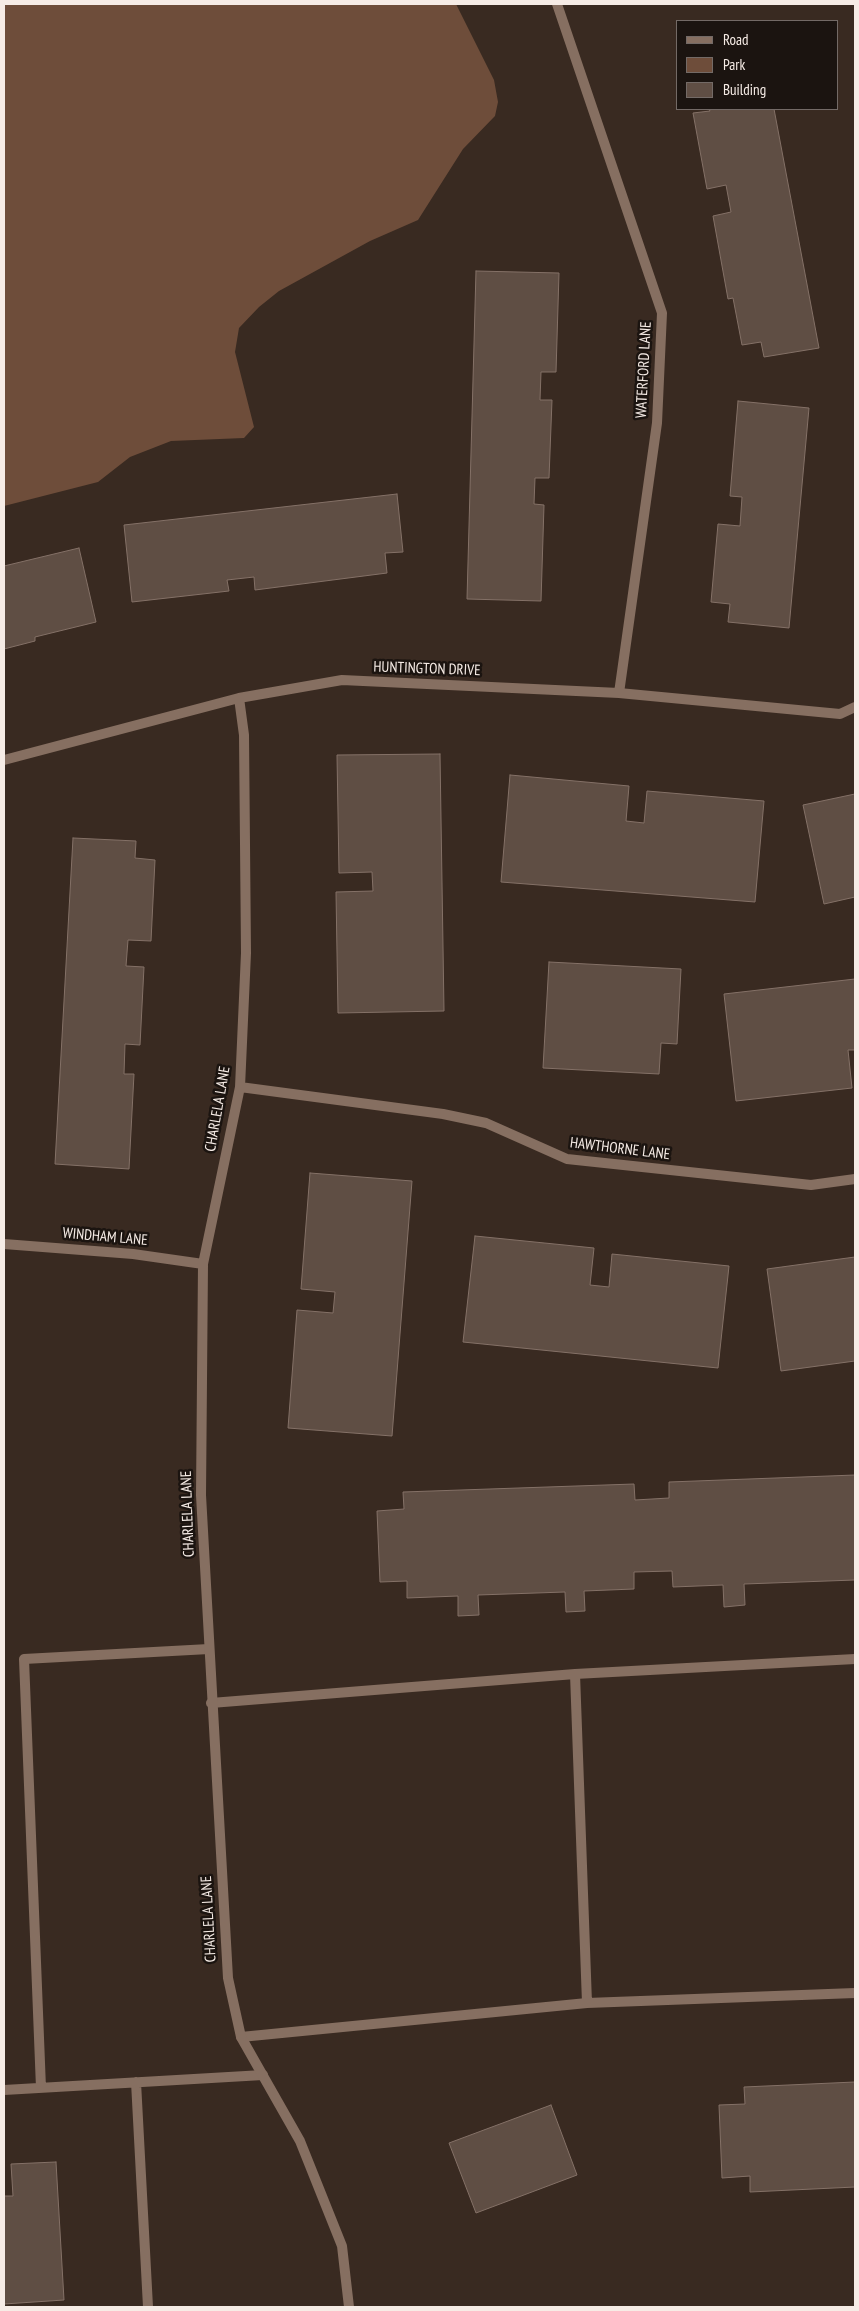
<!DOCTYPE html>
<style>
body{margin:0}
#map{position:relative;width:859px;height:2311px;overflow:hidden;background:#392a21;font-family:"PT Sans Narrow",sans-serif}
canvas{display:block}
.frame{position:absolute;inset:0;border:5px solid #f6ece6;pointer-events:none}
.legend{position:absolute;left:676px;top:20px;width:162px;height:90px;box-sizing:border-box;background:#1b1410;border:1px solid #736a66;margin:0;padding:6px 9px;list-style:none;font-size:15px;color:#f6ece6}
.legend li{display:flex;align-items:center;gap:10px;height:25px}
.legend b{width:25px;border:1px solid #736a66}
</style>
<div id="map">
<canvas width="859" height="2311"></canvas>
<div class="frame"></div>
<ul class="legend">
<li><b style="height:6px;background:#866f61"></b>Road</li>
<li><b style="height:14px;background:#6e4d3a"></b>Park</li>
<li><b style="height:14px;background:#5f4e44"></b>Building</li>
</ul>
</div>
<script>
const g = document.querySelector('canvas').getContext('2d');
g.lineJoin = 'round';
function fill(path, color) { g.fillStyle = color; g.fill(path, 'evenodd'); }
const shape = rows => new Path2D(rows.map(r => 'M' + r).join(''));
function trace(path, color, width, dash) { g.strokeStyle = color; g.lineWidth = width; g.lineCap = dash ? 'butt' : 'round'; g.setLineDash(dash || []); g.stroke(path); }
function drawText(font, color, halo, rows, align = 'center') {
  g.font = font + ' "PT Sans Narrow",sans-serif'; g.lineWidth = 5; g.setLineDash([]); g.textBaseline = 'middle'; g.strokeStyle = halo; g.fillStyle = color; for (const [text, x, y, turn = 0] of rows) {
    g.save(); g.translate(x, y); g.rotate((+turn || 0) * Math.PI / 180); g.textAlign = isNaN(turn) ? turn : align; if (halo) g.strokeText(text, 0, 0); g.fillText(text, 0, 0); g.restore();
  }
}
fill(shape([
 [4,4,456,4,494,80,498,102,495,116,463,149,418,220,370,241,279,291,259,307,239,328,235,352,254,427,244,438,171,441,130,457,98,482,4,506]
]), '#6e4d3a');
const building = shape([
 [709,109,774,109,819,348,764,357,761,342,742,345,733,298,728,299,713,216,731,212,726,185,707,189,693,113,710,111,709,109],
 [476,271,559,273,556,372,541,372,540,400,552,400,549,478,535,478,534,504,544,505,541,601,467,599,476,271],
 [738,401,809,408,789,628,728,622,730,604,711,602,718,524,740,526,742,497,730,496,738,401],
 [397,494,403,552,385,553,387,573,255,590,254,577,227,580,229,591,132,602,124,525,397,494],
 [79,548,96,622,35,637,35,641,4,649,4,566,79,548],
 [440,754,444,1011,338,1013,336,892,373,891,372,872,339,873,337,755,440,754],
 [510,775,629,786,626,821,644,823,647,791,764,801,755,902,501,882,510,775],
 [855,794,855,897,824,904,803,805,855,794],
 [73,838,136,841,135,858,155,860,151,941,128,940,126,966,144,967,140,1045,125,1044,124,1074,134,1074,129,1169,55,1164,73,838],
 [549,962,681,969,677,1044,661,1043,659,1074,543,1068,549,962],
 [855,979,855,1050,848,1050,852,1088,736,1101,724,994,855,979],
 [310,1173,412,1181,392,1436,288,1428,297,1310,333,1313,335,1292,301,1289,310,1173],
 [475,1236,594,1248,590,1285,609,1287,612,1254,729,1266,718,1368,463,1342,475,1236],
 [855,1257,855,1361,781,1371,767,1269,855,1257],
 [855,1475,855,1580,744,1584,745,1605,724,1607,723,1585,673,1587,672,1571,634,1572,634,1589,584,1591,585,1611,566,1612,565,1592,478,1595,479,1615,458,1616,458,1596,407,1598,407,1581,380,1582,377,1511,404,1509,403,1492,634,1484,635,1500,669,1498,669,1482,855,1475],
 [855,2082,855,2187,750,2192,750,2176,722,2178,719,2105,745,2104,744,2087,855,2082],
 [551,2105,577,2175,476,2213,449,2143,551,2105],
 [56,2162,64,2300,4,2304,4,2196,13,2196,11,2164,56,2162]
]);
fill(building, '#5f4e44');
trace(building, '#847167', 1);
trace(shape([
 [211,1703,575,1674,855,1659],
 [587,2003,855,1993],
 [241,2037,587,2003,575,1674],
 [136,2082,148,2307],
 [41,2088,24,1659,209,1649],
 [4,2090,263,2075]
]), '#866f61', 10);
trace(shape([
 [557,4,662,313,657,423,619,693],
 [239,698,244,735,246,953,240,1087,203,1264,201,1495,228,1978,241,2037,300,2141,342,2246,349,2307],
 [4,760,239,698,342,680,619,693,840,714,855,707],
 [240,1087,443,1114,486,1123,567,1159,811,1185,855,1179],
 [4,1244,133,1254,203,1264]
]), '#866f61', 10);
drawText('15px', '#f6ece6', '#1b1410', [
 ["WATERFORD LANE",644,370,-87],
 ["HUNTINGTON DRIVE",427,669,2],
 ["CHARLELA LANE",218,1109,-80],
 ["HAWTHORNE LANE",620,1149,7],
 ["WINDHAM LANE",105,1237,5],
 ["CHARLELA LANE",188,1514,-92],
 ["CHARLELA LANE",209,1919,-93]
]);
</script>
